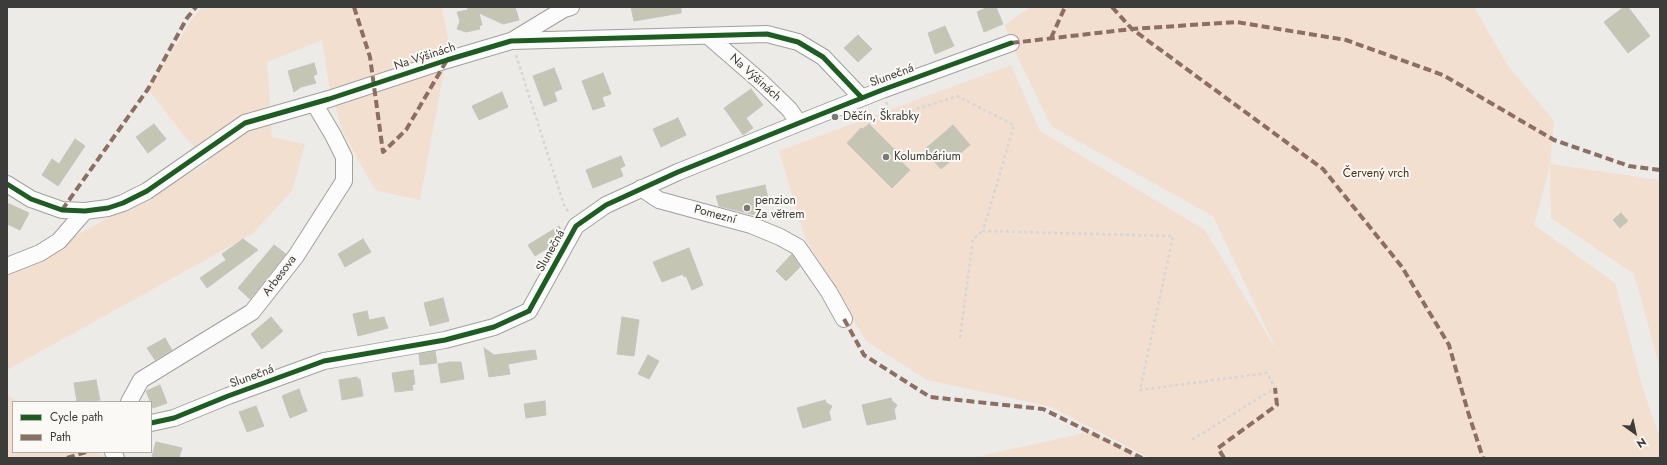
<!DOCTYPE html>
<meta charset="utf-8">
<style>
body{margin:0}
#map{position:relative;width:1667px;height:465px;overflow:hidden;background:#ecebe8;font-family:Jost,sans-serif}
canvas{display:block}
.frame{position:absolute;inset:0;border:8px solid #3c3c3a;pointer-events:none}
.legend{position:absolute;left:12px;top:401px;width:140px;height:52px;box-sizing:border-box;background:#faf9f5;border:1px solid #aeadaa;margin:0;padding:5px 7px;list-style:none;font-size:12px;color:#3c3c3a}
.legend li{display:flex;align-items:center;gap:8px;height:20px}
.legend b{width:20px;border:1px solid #aeadaa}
.north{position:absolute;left:1615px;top:413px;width:40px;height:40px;-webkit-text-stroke:3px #faf9f5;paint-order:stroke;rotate:147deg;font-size:11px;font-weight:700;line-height:16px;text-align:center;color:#3c3c3a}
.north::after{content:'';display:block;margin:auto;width:14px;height:18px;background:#3c3c3a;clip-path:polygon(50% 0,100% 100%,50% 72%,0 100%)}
</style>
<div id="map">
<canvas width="1667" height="465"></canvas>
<div class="frame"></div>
<ul class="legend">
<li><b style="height:5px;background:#1b5e20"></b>Cycle path</li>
<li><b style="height:5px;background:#8d6e63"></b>Path</li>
</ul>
<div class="north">N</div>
</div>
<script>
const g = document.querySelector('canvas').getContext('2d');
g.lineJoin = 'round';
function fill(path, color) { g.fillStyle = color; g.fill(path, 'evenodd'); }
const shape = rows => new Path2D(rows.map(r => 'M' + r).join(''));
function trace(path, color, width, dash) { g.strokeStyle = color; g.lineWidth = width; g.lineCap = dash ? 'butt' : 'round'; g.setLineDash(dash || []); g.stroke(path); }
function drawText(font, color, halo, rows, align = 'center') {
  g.font = font + ' Jost,sans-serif'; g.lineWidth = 4; g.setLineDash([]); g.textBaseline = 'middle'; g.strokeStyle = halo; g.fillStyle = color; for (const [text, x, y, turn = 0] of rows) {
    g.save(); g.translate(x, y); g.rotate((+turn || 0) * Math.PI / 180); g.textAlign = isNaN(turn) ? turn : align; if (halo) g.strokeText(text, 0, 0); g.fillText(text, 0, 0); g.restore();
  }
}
fill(shape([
 [202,7,442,7,449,44,420,200,377,191,369,180,342,130,329,85,322,40,267,62,272,137,305,144,292,191,252,234,7,370,7,269,41,255,209,162,185,137,148,89,193,18],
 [1030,7,1474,7,1508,66,1554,121,1550,164,1660,180,1660,368,1634,274,1551,218,1550,166,1534,225,1615,283,1643,389,1660,438,1660,458,1150,458,1049,406,927,380,866,341,805,238,779,151,1011,65,1040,131,1205,230,1277,351,1213,216,1051,126,1011,43,1005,25],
 [7,395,18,402,13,402,13,452,97,452,107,458,7,458],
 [1090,432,1142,458,971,458]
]), '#f3dfd0');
const building = shape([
 [465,7,515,7,519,20,503,24,479,13,482,25,479,26,480,29,466,32,457,29,460,21,457,12,468,10,468,8,465,7],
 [631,7,681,7,681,13,634,21,631,7],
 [988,7,996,7,1003,24,984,32,977,12,988,7],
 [1624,7,1628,7,1650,36,1628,53,1604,22,1624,7],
 [945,26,954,46,935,54,928,33,945,26],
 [858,35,872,49,858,62,844,48,858,35],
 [314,63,317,74,313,76,316,83,301,87,294,92,288,71,314,63],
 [554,68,562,89,554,92,557,101,544,106,533,76,554,68],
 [603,73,611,94,602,97,605,106,593,110,582,81,603,73],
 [751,89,763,105,746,118,753,128,743,135,724,108,751,89],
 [502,92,508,107,479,120,472,106,502,92],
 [678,118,686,135,661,147,653,129,678,118],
 [154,124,166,139,148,153,136,137,154,124],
 [869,124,897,152,894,155,910,170,892,188,847,143,861,128,863,129,869,124],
 [953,125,970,145,941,169,924,150,953,125],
 [75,139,85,146,58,186,42,175,52,159,59,164,75,139],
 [621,156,625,166,620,168,623,176,593,188,586,170,621,156],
 [765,185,768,198,755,201,759,216,719,206,716,196,765,185],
 [7,203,29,213,20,230,7,224,7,203],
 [1621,213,1628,221,1620,228,1613,220,1621,213],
 [559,226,562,232,556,243,535,256,528,245,559,226],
 [243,239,258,250,207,288,200,278,226,260,222,254,243,239],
 [363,239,371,252,345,267,338,254,363,239],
 [274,245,286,254,250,299,238,288,274,245],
 [689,248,703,285,692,290,686,276,684,277,683,274,662,282,653,262,689,248],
 [792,254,800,267,786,281,776,271,792,254],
 [443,298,449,321,430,326,424,303,443,298],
 [367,311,369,320,384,317,388,328,358,336,353,314,367,311],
 [271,317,283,331,262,349,251,334,271,317],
 [622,317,639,320,634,356,617,354,622,317],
 [165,338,172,350,155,360,147,348,165,338],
 [484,348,494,355,535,350,537,359,508,364,510,374,489,377,484,348],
 [435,351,437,363,420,365,419,354,435,351],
 [648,355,659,361,649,379,638,374,648,355],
 [450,362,461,362,464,379,441,383,438,364,450,362],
 [413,370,415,384,412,385,413,390,395,392,392,373,413,370],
 [357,377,357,379,360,379,363,396,342,400,339,380,357,377],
 [96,380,100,400,77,402,74,383,96,380],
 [160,385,167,403,153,408,146,391,160,385],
 [299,389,307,411,290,418,282,396,299,389],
 [891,398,892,401,897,405,894,410,896,419,867,425,862,405,891,398],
 [825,400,826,403,832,406,829,412,831,420,803,428,797,408,825,400],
 [545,401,546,415,526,418,524,404,545,401],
 [256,406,264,426,247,432,239,412,256,406],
 [156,442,182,448,179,458,159,458,152,456,156,442]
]);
fill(building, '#c4c6b3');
trace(building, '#c5c4c2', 1);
const minor = shape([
 [708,36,760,81,789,109,799,123],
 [513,40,564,9,571,7],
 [7,184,31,199,62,210,85,211,108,208,123,203,147,191,245,123,329,99,447,60,511,41,767,34,798,42,823,57,862,98],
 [641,188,659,200,751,225,780,237,798,247,829,292,844,319],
 [7,266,40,253,59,241,85,211],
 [129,402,141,380,252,312,296,256,344,181,344,157,333,135,314,103],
 [151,423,174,418,228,396,324,361,445,340,494,327,529,311,576,226,606,205,678,172,799,123,882,90,1011,43],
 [113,452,116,458]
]);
trace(minor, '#a0a09e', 18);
trace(shape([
 [516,55,564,205,569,213],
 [886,102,892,117,957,96,1014,125,983,231,1173,236,1140,390,1267,373,1275,388,1190,441],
 [960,338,973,239,983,231]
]), '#d6d6d4', 2.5, [3, 3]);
trace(minor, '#fcfcfc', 16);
trace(shape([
 [354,7,370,57,383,152,406,130,447,60],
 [1112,7,1132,29,1323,169,1402,267,1449,345,1468,412,1483,458],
 [1051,38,1065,7],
 [1011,43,1132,29,1236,22,1346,40,1443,75,1554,140,1629,166,1660,170],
 [62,210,148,89,187,18,196,7],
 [844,319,864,355,930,397,1043,409,1142,458],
 [67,458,86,452],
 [1224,458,1218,448,1277,405,1275,388]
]), '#8d6e63', 4, [8, 4]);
trace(shape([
 [7,184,31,199,62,210,85,211,108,208,123,203,147,191,245,123,329,99,447,60,511,41,767,34,798,42,823,57,862,98],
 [151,423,174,418,228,396,324,361,445,340,494,327,529,311,576,226,606,205,678,172,799,123,882,90,1011,43]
]), '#1b5e20', 5);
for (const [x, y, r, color] of [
 [835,117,4,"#7a7977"],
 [886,157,4,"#7a7977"],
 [747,208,4,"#7a7977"]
]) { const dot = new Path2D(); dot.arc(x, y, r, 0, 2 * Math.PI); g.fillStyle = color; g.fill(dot); trace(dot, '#faf9f5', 1.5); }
drawText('12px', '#3c3c3a', '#faf9f5', [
 ["Na Výšinách",425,57,-18],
 ["Slunečná",892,76,-20],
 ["Na Výšinách",755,78,42],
 ["Pomezní",715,215,15],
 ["Slunečná",551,251,-61],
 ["Arbesova",280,276,-53],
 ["Slunečná",252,377,-20]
]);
drawText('12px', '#3c3c3a', '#faf9f5', [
 ["Děčín, Škrabky",843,117],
 ["Kolumbárium",894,157],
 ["penzion",755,201],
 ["Za větrem",755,215]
], 'left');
drawText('12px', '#4d2f14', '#faf9f5', [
 ["Červený vrch",1376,174]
]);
</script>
